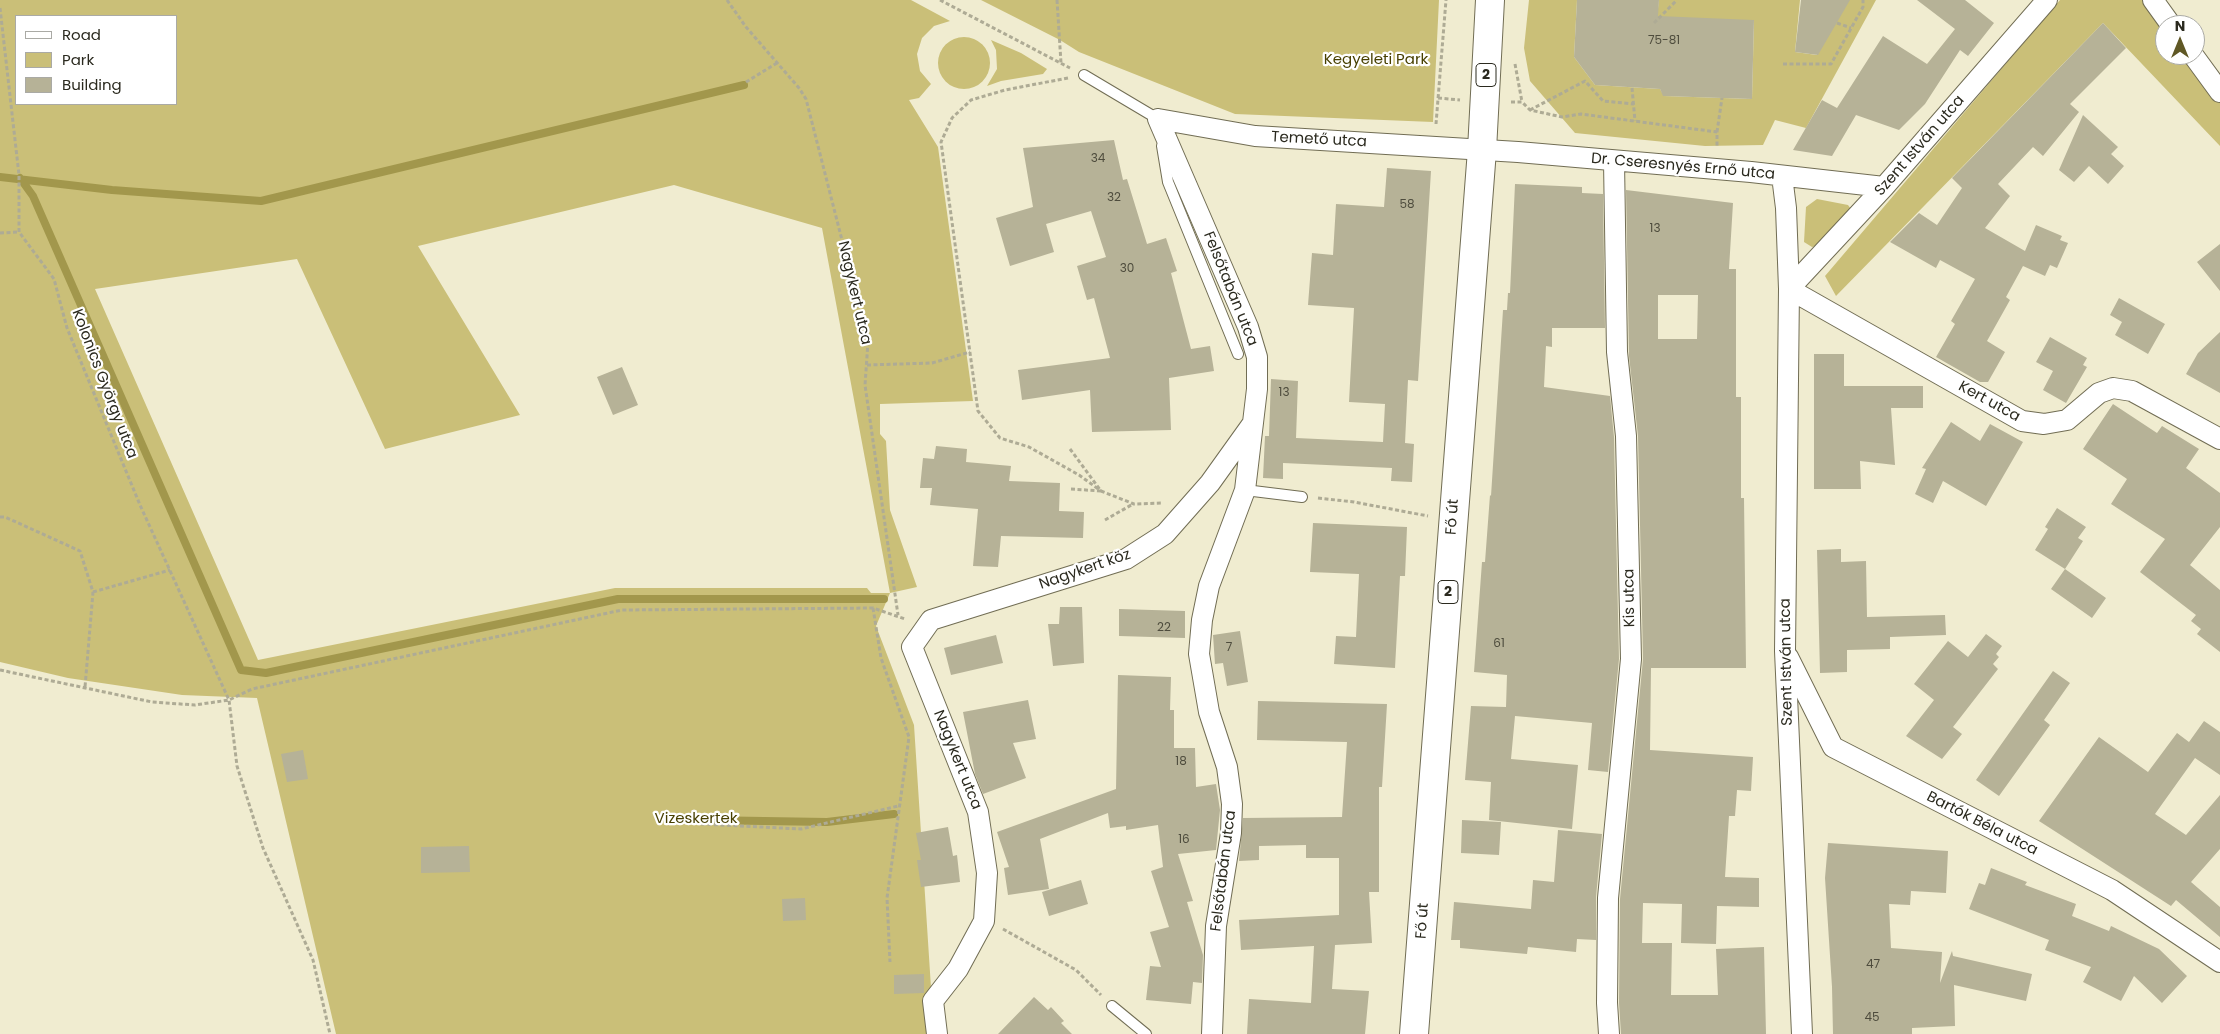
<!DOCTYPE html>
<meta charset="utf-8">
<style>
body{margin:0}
#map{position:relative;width:2220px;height:1034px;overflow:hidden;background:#f0ecd0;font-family:Poppins,sans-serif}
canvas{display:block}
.legend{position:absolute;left:15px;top:15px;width:162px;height:90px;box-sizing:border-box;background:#fff;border:1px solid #aaaaa5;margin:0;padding:6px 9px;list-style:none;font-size:15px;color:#2b2a1f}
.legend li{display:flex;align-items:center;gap:10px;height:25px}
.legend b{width:25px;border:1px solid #aaaaa5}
.north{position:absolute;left:2155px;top:15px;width:50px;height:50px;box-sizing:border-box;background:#fff;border:1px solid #aaaaa5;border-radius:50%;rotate:0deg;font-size:14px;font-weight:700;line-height:20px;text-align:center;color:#2b2a1f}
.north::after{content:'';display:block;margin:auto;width:18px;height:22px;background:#605825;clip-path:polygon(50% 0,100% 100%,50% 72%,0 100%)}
</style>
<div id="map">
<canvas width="2220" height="1034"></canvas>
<ul class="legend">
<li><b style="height:6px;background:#fff"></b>Road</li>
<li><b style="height:14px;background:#cabf78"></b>Park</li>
<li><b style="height:14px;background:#b6b297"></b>Building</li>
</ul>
<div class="north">N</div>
</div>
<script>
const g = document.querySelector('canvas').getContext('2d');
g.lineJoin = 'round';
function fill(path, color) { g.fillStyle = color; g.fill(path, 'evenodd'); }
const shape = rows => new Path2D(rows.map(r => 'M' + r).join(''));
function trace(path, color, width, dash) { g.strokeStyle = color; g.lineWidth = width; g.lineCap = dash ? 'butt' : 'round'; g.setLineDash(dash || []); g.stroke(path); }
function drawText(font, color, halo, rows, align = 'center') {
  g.font = font + ' Poppins,sans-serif'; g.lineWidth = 4.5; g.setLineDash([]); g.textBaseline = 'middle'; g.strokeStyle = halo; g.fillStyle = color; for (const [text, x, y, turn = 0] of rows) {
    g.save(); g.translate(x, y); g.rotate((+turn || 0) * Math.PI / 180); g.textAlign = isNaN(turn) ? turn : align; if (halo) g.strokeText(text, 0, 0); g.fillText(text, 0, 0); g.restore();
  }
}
fill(shape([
 [0,0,911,0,950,21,934,26,922,38,917,54,920,71,931,84,919,98,909,100,938,147,973,401,880,404,880,434,886,441,890,510,917,587,890,593,876,626,914,725,934,1034,336,1034,257,698,182,695,68,678,0,662],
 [16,16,176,16,176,104,16,104],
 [674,185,822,228,890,593,871,593,867,588,615,588,258,660,95,289,297,259,385,449,520,415,418,246],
 [981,0,1439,0,1433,122,1235,114,1079,52,1060,40],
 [1529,0,1577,0,1574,57,1595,85,1660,89,1664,96,1752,99,1754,20,1656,25,1659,0,1800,0,1795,52,1817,55,1848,0,1876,0,1806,128,1775,120,1763,145,1705,146,1575,133,1530,81,1524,48],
 [2060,0,2153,0,2165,25,2165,55,2190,55,2220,98,2220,146,2103,23,1836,296,1825,276],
 '938 63a26 26 0 1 1 52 0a26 26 0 1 1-52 0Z',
 [991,40,1021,53,1047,69,1043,74,1001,81,987,86,997,69,996,50],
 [1817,199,1848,205,1853,212,1820,245,1812,247,1804,242,1806,207]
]), '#cabf78');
trace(shape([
 [0,177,112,190,261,201,744,85],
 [20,178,33,196,241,670,266,673,618,599,884,599],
 [701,820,827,822,894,814]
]), '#a2974c', 8);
fill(shape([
 [1577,0,1659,0,1658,16,1754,20,1752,99,1663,96,1660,89,1595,85,1574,57],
 [1801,0,1850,0,1818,55,1795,52],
 [1917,0,1965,0,1994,23,1968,56,1960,50,1925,104,1899,130,1856,115,1832,156,1793,150,1822,100,1837,108,1883,36,1927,64,1955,29],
 [2103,23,2126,48,2070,104,2079,112,2043,156,2033,147,1998,184,2010,196,1985,228,2025,251,2036,225,2062,236,2060,240,2068,243,2057,268,2050,265,2045,276,2023,266,2006,297,2010,300,1987,341,2005,352,1988,382,1980,382,1936,357,1955,324,1951,321,1975,279,1940,260,1936,268,1890,242,1919,213,1937,225,1962,188,1952,178],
 [2083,115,2118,147,2111,154,2124,166,2108,184,2089,166,2074,182,2059,170],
 [1114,140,1123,180,1127,179,1147,244,1166,238,1177,271,1171,273,1191,349,1210,346,1214,371,1169,378,1171,430,1092,432,1090,390,1022,400,1018,370,1110,358,1094,298,1087,300,1077,266,1106,257,1091,211,1046,224,1054,252,1010,266,996,218,1033,207,1023,148],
 [1387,168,1431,171,1418,381,1408,380,1405,443,1414,444,1412,482,1391,481,1392,468,1283,463,1283,479,1263,478,1265,436,1269,436,1271,379,1298,381,1296,438,1383,442,1385,404,1349,402,1354,308,1308,305,1312,253,1333,255,1336,204,1384,207],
 [1515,184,1582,187,1582,193,1603,194,1605,328,1552,328,1552,347,1546,346,1544,387,1610,396,1614,437,1619,659,1608,772,1588,770,1592,723,1515,716,1511,759,1578,765,1572,829,1489,820,1491,782,1465,780,1471,706,1506,707,1507,675,1474,672,1482,562,1485,562,1490,495,1491,496,1503,310,1507,310,1508,293,1510,293],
 [1626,190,1733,203,1729,269,1736,269,1736,397,1741,397,1741,498,1744,498,1746,668,1651,668,1650,750,1753,757,1751,791,1737,790,1735,816,1729,816,1725,877,1759,878,1759,907,1717,906,1716,944,1681,943,1682,904,1643,903,1642,943,1672,943,1671,995,1718,995,1716,949,1764,947,1766,1034,1621,1034,1619,1003,1620,899,1643,659,1638,436,1629,356],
 [1658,295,1698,295,1697,339,1658,339],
 [2220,244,2220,291,2197,262],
 [2119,298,2165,324,2148,354,2115,335,2122,322,2110,315],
 [2220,332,2220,393,2186,374,2198,353],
 [2050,337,2087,358,2083,365,2087,367,2066,403,2043,390,2053,371,2036,362],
 [1814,354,1844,354,1844,386,1923,386,1923,408,1891,408,1895,465,1860,461,1861,489,1814,489],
 [622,367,638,405,613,415,597,377],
 [2113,404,2157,433,2162,426,2199,449,2186,468,2220,493,2220,527,2190,565,2220,590,2220,652,2197,634,2201,629,2191,621,2196,615,2140,572,2165,539,2111,504,2127,479,2083,449],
 [1951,422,1980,441,1990,424,2023,442,1986,506,1943,481,1933,503,1915,494,1926,469,1922,468],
 [936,446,967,449,966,462,1011,466,1009,481,1060,483,1059,511,1084,512,1083,538,1001,536,998,567,973,566,978,509,930,505,932,488,920,488,923,458,934,459],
 [2057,508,2086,527,2078,538,2083,541,2065,569,2035,550,2048,529,2045,527],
 [1313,523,1407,527,1405,576,1400,576,1395,668,1334,664,1336,636,1356,637,1359,574,1310,572],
 [1841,549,1841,562,1866,561,1867,617,1945,615,1946,635,1890,637,1890,649,1847,650,1847,672,1820,673,1817,550],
 [2065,569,2106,598,2092,618,2051,589],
 [1060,607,1082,607,1084,663,1053,666,1048,624,1059,624],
 [1119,609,1185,611,1185,638,1119,636],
 [1240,631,1248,682,1227,686,1223,663,1215,664,1213,635],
 [1986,634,2002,646,1996,654,1999,657,1993,664,1998,669,1953,727,1962,734,1942,759,1906,736,1934,700,1914,684,1948,641,1968,657],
 [996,635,1003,663,951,675,944,648],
 [2053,671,2070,683,2044,720,2050,725,1999,796,1976,780],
 [1118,675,1171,677,1170,710,1174,710,1174,748,1195,748,1196,787,1216,784,1220,810,1216,850,1178,854,1193,901,1187,902,1203,955,1202,983,1193,982,1191,1004,1146,1000,1150,966,1161,967,1150,932,1169,927,1151,871,1163,867,1158,825,1126,830,1126,826,1110,828,1108,813,1040,839,1049,889,1008,895,1004,868,1009,867,997,832,1116,789],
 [1028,700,1036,739,1013,743,1026,778,983,794,975,774,963,712],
 [1258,701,1387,704,1382,787,1379,787,1379,892,1369,892,1372,943,1335,945,1332,989,1369,991,1365,1034,1247,1034,1249,999,1311,1003,1314,946,1241,950,1239,920,1339,915,1339,858,1306,858,1306,845,1259,846,1259,860,1239,861,1243,818,1342,817,1347,742,1257,740],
 [2204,721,2220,732,2220,775,2195,758,2155,814,2186,835,2220,795,2220,849,2191,882,2220,907,2220,937,2176,900,2171,906,2039,821,2099,737,2148,772,2177,733,2189,742],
 [303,750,308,779,287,782,281,754],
 [1462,820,1501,822,1499,855,1461,853],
 [948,827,953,856,957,855,960,882,921,887,917,860,921,860,916,833],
 [1558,830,1602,834,1596,897,1596,940,1577,939,1576,952,1528,947,1527,954,1460,948,1460,940,1451,940,1454,902,1531,909,1533,880,1554,882],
 [1828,843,1948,851,1946,893,1911,891,1910,905,1889,904,1891,948,1942,952,1940,983,1952,951,1953,956,2032,974,2026,1001,1954,985,1955,1026,1912,1028,1912,1034,1833,1034,1832,987,1825,878],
 [469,846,470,872,421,873,421,847],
 [1991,868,2027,882,2025,885,2076,904,2072,916,2109,931,2111,926,2159,949,2187,976,2162,1003,2134,976,2121,1001,2083,982,2091,967,2045,950,2049,940,1969,909,1979,883,1985,885],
 [1081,880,1088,904,1049,916,1042,892],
 [805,898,806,920,783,921,782,899],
 [924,974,924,993,894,994,894,975],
 [1034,997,1048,1010,1051,1007,1064,1021,1061,1023,1072,1034,998,1034]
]), '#b6b297');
const service = shape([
 [1084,75,1158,119,1158,122],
 [1162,146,1168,182,1238,354],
 [1245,490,1302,497],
 [1112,1006,1146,1034]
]);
const minor = shape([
 [2047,0,1884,187,1789,289,2022,421,2044,424,2067,420,2099,393,2113,388,2132,391,2220,439],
 [2153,0,2171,25],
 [2193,55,2220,92],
 [1158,119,1248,327,1257,357,1257,389,1245,490,1209,586,1202,620,1199,654,1209,712,1227,767,1232,804,1231,833,1216,926,1212,1034],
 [1158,119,1255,136,1518,152,1751,172,1884,187],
 [1782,176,1786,208,1789,289,1785,651,1802,1034],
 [1788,657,1833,747,2112,890,2220,962],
 [937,1034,933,1001,958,969,984,921,987,873,978,812,912,647,931,620,1126,559,1165,534,1210,483,1253,423],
 [1609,1034,1607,1003,1608,898,1631,659,1626,436,1617,352,1614,161]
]);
const primary = shape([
 [1414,1034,1482,150,1490,0]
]);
trace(service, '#716d54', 12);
trace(minor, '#716d54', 22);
trace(primary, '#716d54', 30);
trace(shape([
 [727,0,746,27,799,88,806,99,868,342,865,385,898,615],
 [940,0,1070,68],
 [1057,0,1061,63],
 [0,8,19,175,19,232,54,279,67,328,140,505,229,700,237,766,263,848,313,960,330,1034],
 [1654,23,1677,0],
 [1837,23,1851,28],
 [1515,64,1522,102],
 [1783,64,1831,64,1863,7,1863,0],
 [1068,78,1005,90,971,100,952,118,941,142,978,411,1000,438,1029,447,1079,475,1101,491],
 [746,82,777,63],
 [1632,88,1635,121],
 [1438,98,1460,100],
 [1511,102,1522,102,1530,110,1562,117,1581,114,1717,132,1717,147],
 [1530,110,1585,81,1603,101,1634,104],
 [1436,124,1446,0],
 [1717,132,1722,98],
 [0,233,19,232],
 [867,365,932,363,970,352],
 [1070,449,1101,491,1134,504,1163,503],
 [1071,489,1101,491],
 [1318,498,1354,502,1428,516],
 [0,517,5,517,80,551,93,592,85,687],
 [1105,520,1133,504],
 [93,592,170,570],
 [873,608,881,658,909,737,887,898,890,962],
 [0,670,152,702,195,705,229,700,252,689,622,610,873,608,905,619],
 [701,824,801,829,898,806],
 [1003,929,1076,970,1101,995]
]), '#aeab95', 3, [4, 2.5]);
trace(service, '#fff', 10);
trace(minor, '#fff', 20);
trace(primary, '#fff', 28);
drawText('12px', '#4e4c3d', null, [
 ["75-81",1664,41],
 ["34",1098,159],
 ["32",1114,198],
 ["58",1407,205],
 ["13",1655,229],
 ["30",1127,269],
 ["13",1284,393],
 ["22",1164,628],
 ["61",1499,644],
 ["7",1229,648],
 ["18",1181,762],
 ["16",1184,840],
 ["47",1873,965],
 ["45",1872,1018]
]);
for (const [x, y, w] of [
 [1486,75,20],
 [1448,592,20]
]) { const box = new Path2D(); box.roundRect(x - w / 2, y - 11.5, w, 23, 4); g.fillStyle = '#fff'; g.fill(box); trace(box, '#2b2a1f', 1); }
drawText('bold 14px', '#2b2a1f', null, [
 ["2",1486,75],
 ["2",1448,592]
]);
drawText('15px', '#473f00', '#fff', [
 ["Kegyeleti Park",1376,60],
 ["Vizeskertek",696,819]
]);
drawText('15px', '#2b2a1f', '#fff', [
 ["Temető utca",1319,140,3],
 ["Szent István utca",1920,146,-49],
 ["Dr. Cseresnyés Ernő utca",1683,167,5],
 ["Felsőtabán utca",1230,289,68],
 ["Nagykert utca",854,293,77],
 ["Kolonics György utca",104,384,69],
 ["Kert utca",1989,402,29],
 ["Fő út",1453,517,-86],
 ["Nagykert köz",1085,570,-19],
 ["Kis utca",1630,598,-91],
 ["Szent István utca",1787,662,-91],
 ["Nagykert utca",957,760,68],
 ["Bartók Béla utca",1982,824,27],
 ["Felsőtabán utca",1224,871,-83],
 ["Fő út",1423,921,-86]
]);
</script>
